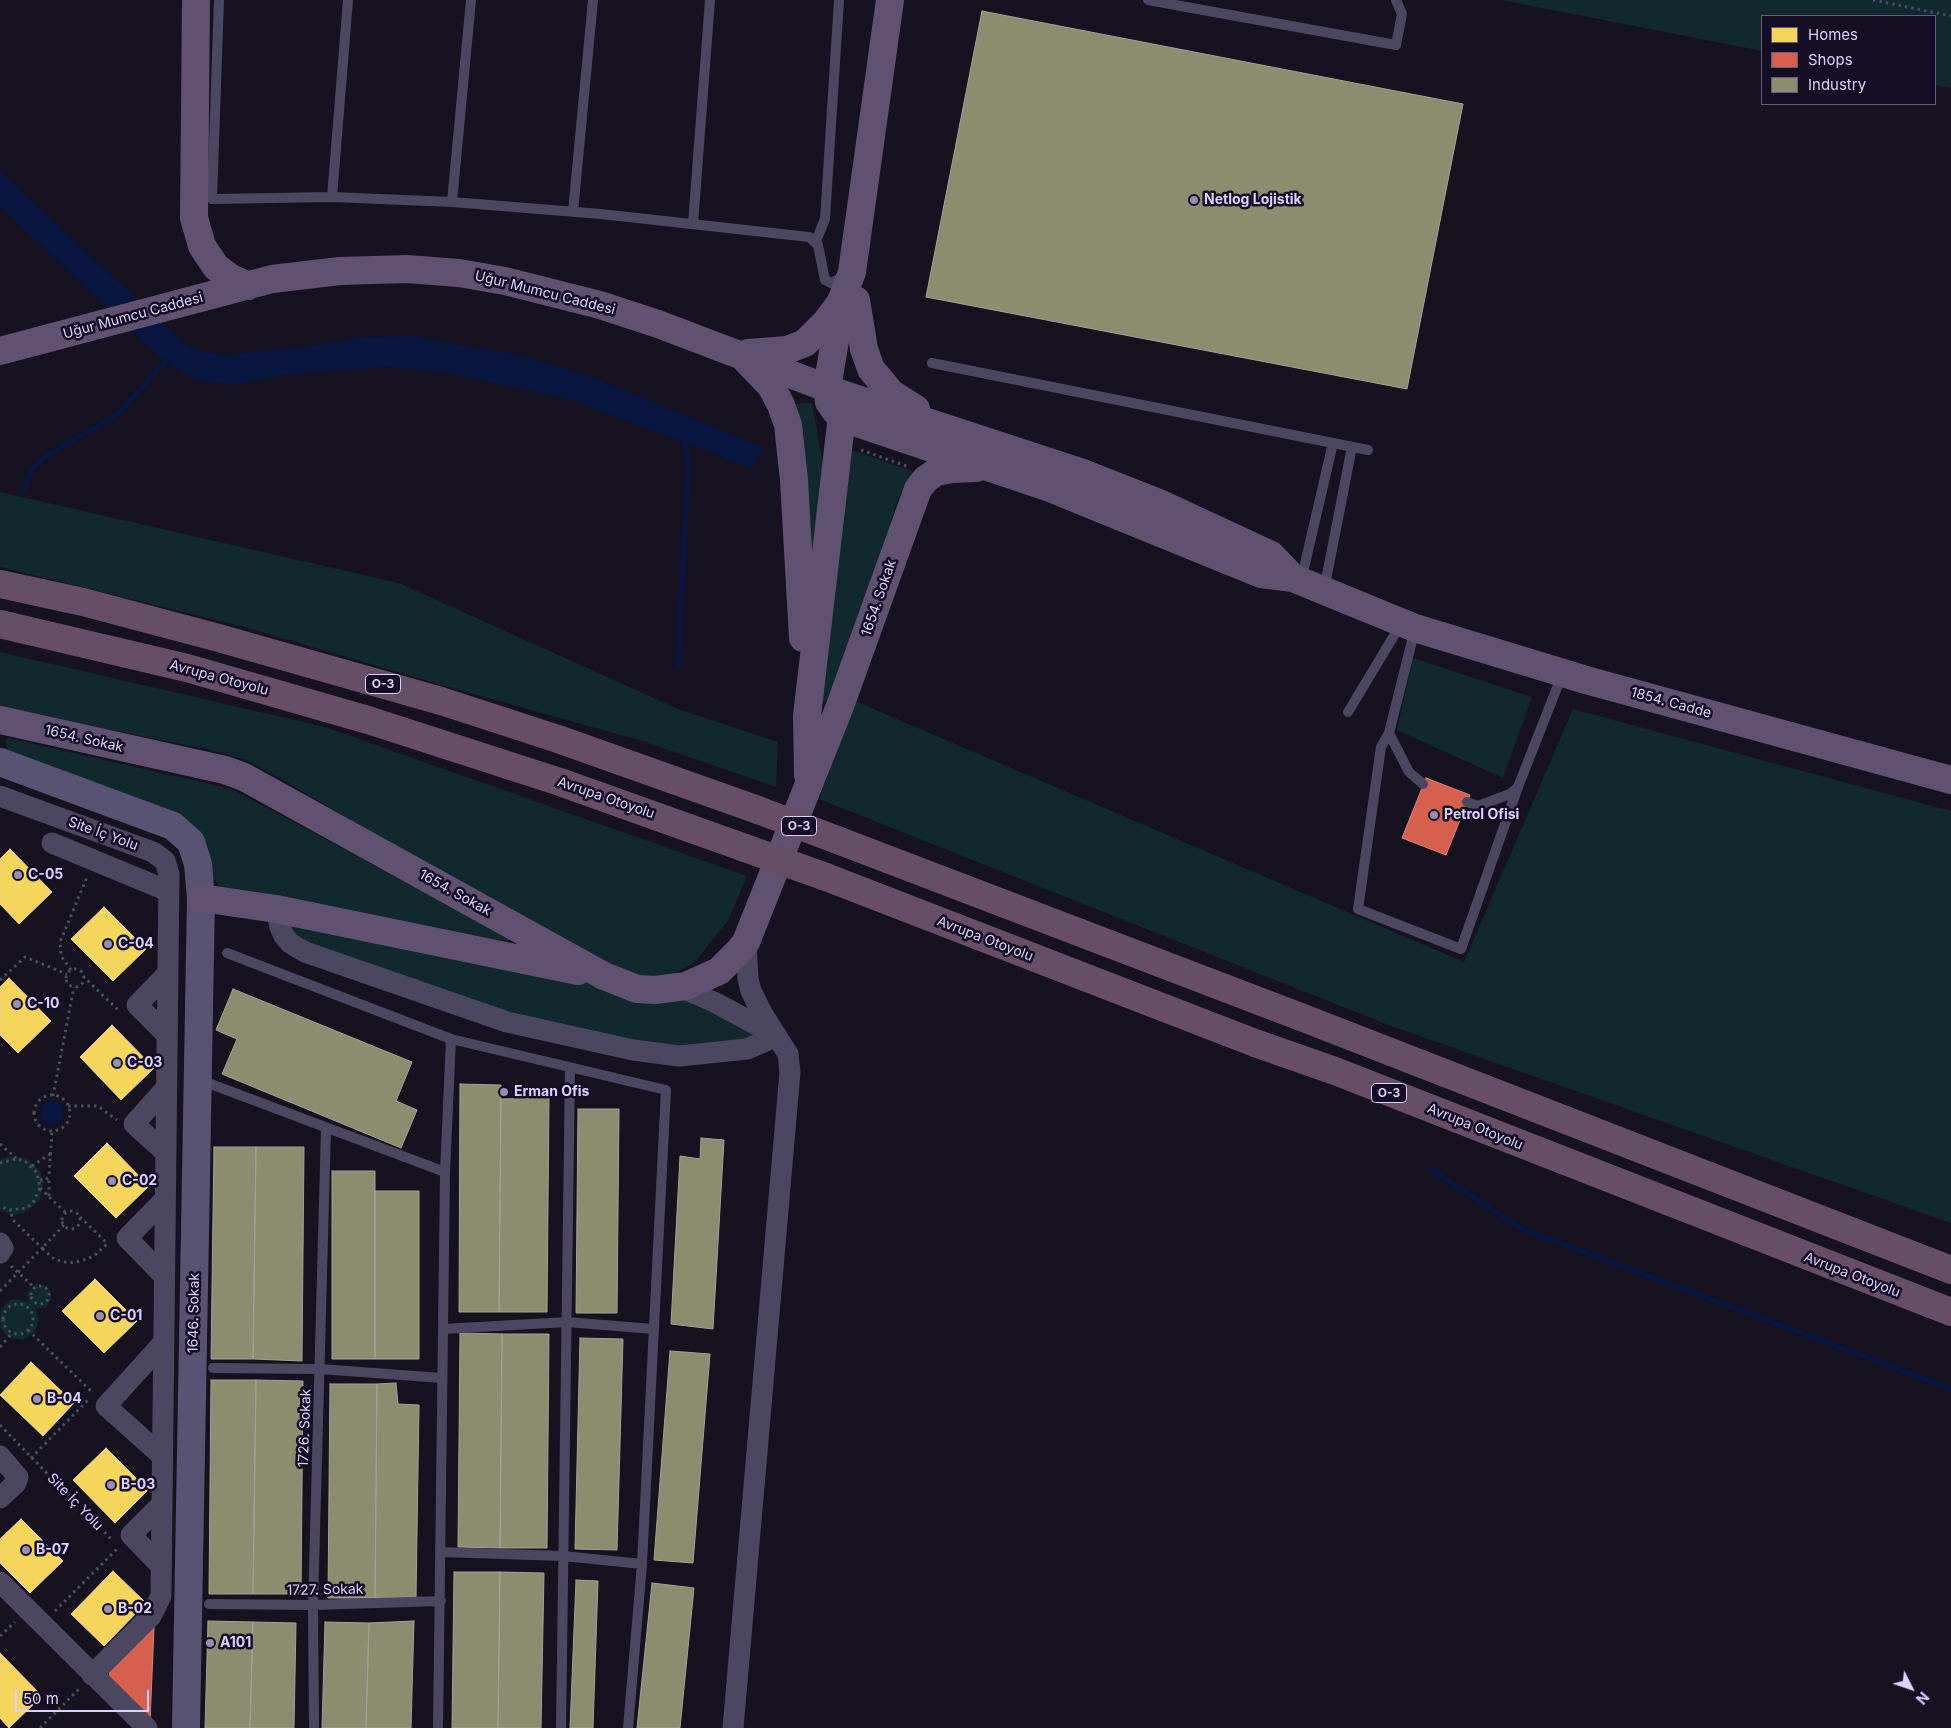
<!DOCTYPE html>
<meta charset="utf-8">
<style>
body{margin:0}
#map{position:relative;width:1951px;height:1728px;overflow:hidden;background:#16121f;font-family:Inter,sans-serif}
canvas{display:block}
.legend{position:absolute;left:1761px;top:15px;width:175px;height:90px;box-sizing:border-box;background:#140d24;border:1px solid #645b7c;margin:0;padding:6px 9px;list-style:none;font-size:15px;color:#dcd1ff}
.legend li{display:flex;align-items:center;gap:10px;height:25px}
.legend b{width:25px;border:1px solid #645b7c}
.north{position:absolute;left:1886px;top:1663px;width:50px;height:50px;-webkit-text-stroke:4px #140d24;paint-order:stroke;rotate:131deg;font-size:14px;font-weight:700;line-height:20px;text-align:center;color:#dcd1ff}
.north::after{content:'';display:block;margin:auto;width:18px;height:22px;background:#dcd1ff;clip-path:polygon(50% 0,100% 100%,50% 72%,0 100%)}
.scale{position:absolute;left:15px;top:1690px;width:134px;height:22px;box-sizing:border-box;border:2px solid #dcd1ff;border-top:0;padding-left:6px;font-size:15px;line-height:18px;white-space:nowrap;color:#dcd1ff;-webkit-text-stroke:4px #140d24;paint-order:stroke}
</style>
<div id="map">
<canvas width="1951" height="1728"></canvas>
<ul class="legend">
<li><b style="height:14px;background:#f6d55c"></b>Homes</li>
<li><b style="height:14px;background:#d6604d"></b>Shops</li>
<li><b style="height:14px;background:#8c8c6e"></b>Industry</li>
</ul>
<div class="north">N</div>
<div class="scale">50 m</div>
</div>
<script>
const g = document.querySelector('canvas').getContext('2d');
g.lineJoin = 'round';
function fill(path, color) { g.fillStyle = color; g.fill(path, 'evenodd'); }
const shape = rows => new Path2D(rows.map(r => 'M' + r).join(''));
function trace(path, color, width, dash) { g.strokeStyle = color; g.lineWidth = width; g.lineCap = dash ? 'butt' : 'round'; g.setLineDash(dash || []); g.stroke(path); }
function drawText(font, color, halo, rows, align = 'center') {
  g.font = font + ' Inter,sans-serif'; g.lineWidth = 5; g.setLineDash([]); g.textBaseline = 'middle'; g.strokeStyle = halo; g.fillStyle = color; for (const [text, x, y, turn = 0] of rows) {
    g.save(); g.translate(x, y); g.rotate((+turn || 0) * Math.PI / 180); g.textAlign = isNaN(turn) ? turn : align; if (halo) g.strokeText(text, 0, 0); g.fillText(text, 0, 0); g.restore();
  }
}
fill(shape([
 [1501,0,1951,0,1951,88,1935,85,1935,16,1762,16,1762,51],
 [812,403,823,464,808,592,793,404],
 [849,449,914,472,906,482,897,501,872,587,827,701,825,702,822,701],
 [0,492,399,583,678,709,778,742,776,787,646,742,445,686,244,627,0,567],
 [0,652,325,727,747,876,729,919,695,962,663,980,639,980,516,919,285,781,246,760,207,749,0,708],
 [1413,658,1532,697,1503,778,1397,730],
 [855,701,1464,962,1573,709,1951,811,1951,1223,1391,1026,819,799],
 [8,738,232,789,509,938,509,941,485,940,372,915,279,900,258,892,222,889,213,878,201,837,9,752,5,741],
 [276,909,670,988,777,1036,633,1050,304,952],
 [9,1156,27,1158,40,1171,44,1181,40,1200,24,1213,14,1215,0,1210,0,1159],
 [35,1284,47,1286,51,1292,51,1300,46,1307,35,1308,39,1319,35,1332,23,1340,9,1338,0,1328,1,1308,11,1300,18,1299,29,1302,27,1294]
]), '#11282d');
fill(shape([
 [0,171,180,339,196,350,222,355,295,348,364,337,412,336,523,356,587,375,763,447,753,469,571,400,451,374,387,367,285,375,233,385,198,381,167,364,0,207],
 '40 1113a12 12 0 1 1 24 0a12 12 0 1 1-24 0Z'
]), '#081640');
const homes = shape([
 [10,849,52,892,19,924,0,904,0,859,10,849],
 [104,907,146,949,113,981,71,939,104,907],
 [9,978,51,1021,18,1053,0,1035,0,987,9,978],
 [112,1025,154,1068,121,1100,80,1057,112,1025],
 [107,1143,149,1186,116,1218,74,1176,107,1143],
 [95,1279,137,1321,104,1353,62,1311,95,1279],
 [31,1362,74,1403,43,1436,0,1395,31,1362],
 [106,1448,148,1490,115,1523,73,1480,106,1448],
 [21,1519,63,1561,30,1593,0,1563,0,1539,21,1519],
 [113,1571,146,1603,104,1646,71,1614,113,1571],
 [0,1653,42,1696,9,1728,0,1718,0,1653]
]);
fill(homes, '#f6d55c');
trace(homes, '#eed48d', 1);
const shops = shape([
 [1426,778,1470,795,1446,855,1402,838,1426,778],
 [154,1628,150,1722,109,1676,110,1671,154,1628]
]);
fill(shops, '#d6604d');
trace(shops, '#d88282', 1);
const industry = shape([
 [982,11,1463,104,1407,389,926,297,982,11],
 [233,989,412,1062,396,1101,417,1110,401,1148,222,1074,237,1039,216,1030,233,989],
 [460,1084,501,1085,499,1312,459,1312,460,1084],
 [549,1098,547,1312,499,1312,501,1099,549,1098],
 [578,1109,619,1109,617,1313,576,1313,578,1109],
 [701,1138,724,1140,713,1329,671,1324,680,1156,700,1159,701,1138],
 [214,1147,256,1147,253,1359,211,1359,214,1147],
 [256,1147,304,1147,302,1361,253,1359,256,1147],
 [332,1171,375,1171,375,1359,332,1359,332,1171],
 [375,1191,419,1191,419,1359,375,1359,375,1191],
 [460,1333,502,1334,500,1548,458,1547,460,1333],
 [502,1334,549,1334,547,1548,500,1548,502,1334],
 [580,1338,623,1339,617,1550,575,1549,580,1338],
 [670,1351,710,1354,693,1563,654,1560,670,1351],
 [211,1380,256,1380,253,1594,209,1594,211,1380],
 [256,1380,303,1381,301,1594,253,1594,256,1380],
 [396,1383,398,1404,419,1405,416,1597,375,1598,377,1384,396,1383],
 [330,1384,377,1384,375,1598,328,1598,330,1384],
 [454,1572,500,1572,498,1728,452,1728,454,1572],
 [500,1572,544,1573,541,1728,498,1728,500,1572],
 [576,1580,598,1581,593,1728,570,1728,576,1580],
 [652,1583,694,1588,680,1728,637,1728,652,1583],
 [208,1621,253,1622,250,1728,205,1728,208,1621],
 [414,1621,411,1728,366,1728,369,1623,414,1621],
 [253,1622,296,1623,294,1728,250,1728,253,1622],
 [325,1622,369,1623,366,1728,322,1728,325,1622]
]);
fill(industry, '#8c8c6e');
trace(industry, '#a4a19a', 1);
trace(shape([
 [24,491,31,471,37,464,45,457,119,413,170,357],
 [678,666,688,471,687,450,682,437],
 [1432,1170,1522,1229,1951,1389]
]), '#081640', 5.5);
trace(shape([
 [1873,0,1951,16],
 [861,450,909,467],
 '66 978a9 9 0 1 1 18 0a9 9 0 1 1-18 0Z',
 [71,970,61,956,60,942,87,877],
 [83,976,118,1010],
 [0,980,25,957,67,974],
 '34 1113a18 18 0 1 1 36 0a18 18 0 1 1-36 0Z',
 [53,1096,74,987],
 [68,1106,98,1106,117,1120],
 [0,1144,16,1158],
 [0,1163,16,1159,25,1161,37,1173,40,1188,33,1203,26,1208,10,1210,0,1206],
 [32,1166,50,1154],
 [40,1180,46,1180,49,1176,52,1131],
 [40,1188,66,1213],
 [49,1196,49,1177],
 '62 1220a9 9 0 1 1 18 0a9 9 0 1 1-18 0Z',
 [80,1217,108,1244],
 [64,1225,42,1248,54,1259,69,1263,81,1261,94,1256,107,1244],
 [11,1266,35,1288],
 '31 1295a9 9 0 1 1 18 0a9 9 0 1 1-18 0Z',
 [0,1291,42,1248,13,1220,10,1210],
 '3 1319a15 15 0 1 1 30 0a15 15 0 1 1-30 0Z',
 [28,1330,93,1393],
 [0,1347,12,1333],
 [0,1425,111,1539],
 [31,1458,88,1400],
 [55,1611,118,1548],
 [0,1636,15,1622],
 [40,1728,80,1688]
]), '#465161', 3, [2.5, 4]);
trace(shape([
 [219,0,212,199,332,197,452,202,601,214,809,237,818,245,825,280,831,283,845,276],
 [1148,0,1396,45,1402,14,1396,0],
 [332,197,348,0],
 [452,202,471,0],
 [573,212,593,0],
 [693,224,710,0],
 [816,241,825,219,839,0],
 [932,363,1368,450],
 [1301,581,1333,443],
 [1324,590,1352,447],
 [1415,629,1389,733,1409,772,1423,784],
 [1348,712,1401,624],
 [1389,733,1381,747,1358,909,1461,949,1518,787],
 [1467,802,1478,806,1510,794,1518,787,1562,675],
 [227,953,451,1039,445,1172,438,1728],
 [451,1039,666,1090,642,1564,628,1728],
 [200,1080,445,1172],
 [443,1329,567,1322,653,1329],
 [213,1368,320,1369,442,1378],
 [441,1552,563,1556,642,1564],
 [209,1604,313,1605,441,1601],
 [314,1728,313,1605,326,1128],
 [561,1728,570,1068]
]), '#4c4760', 10);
trace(shape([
 [0,796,153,852,165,861,169,874,161,1596,151,1616,92,1675],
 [52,843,168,891],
 [276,909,280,927,284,936,290,943,305,952,507,1022,633,1050,679,1056,747,1049,777,1036],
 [680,987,714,1002,774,1034],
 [167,1035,137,1005,167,974],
 [166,1153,134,1124,166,1088],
 [0,1243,3,1248,0,1253],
 [164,1276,127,1238,165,1199],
 [0,1456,18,1477,16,1483,0,1498],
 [162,1456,106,1406,164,1342],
 [161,1566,131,1535,162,1504],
 [0,1582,147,1728],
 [733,1728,790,1072,788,1054,762,1013,751,991,748,979,746,942]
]), '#4c4760', 21);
trace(shape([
 [0,762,173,826,191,842,198,864,201,898,186,1728]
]), '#595373', 28);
trace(shape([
 [196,0,194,218,202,246,216,267,231,278,248,286],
 [890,0,852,272,842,299,827,388,829,402,836,412,857,423,1050,488,1261,574,1293,578,1415,628,1586,680,1951,780],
 [856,300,864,349,871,369,891,393,916,409],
 [0,351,272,279,340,271,407,269,459,273,505,281,600,305,658,324,845,395,1083,473,1159,503,1271,555,1293,578],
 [748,353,787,350,805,343,826,322,840,303],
 [746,360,771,386,781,405,788,425,794,480,803,638],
 [0,720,225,770,244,777,604,976,637,989,655,990,686,986,719,971,740,950,746,942,840,706,918,489,926,479,936,472,952,469,976,468],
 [808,775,807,716,844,398],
 [201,898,276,909,578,971]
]), '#615171', 28);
trace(shape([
 [0,584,83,602,215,637,441,701,558,739,758,810],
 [0,624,187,668,368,720,560,782,745,848],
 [840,841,1306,1019,1951,1270],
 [826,877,1255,1043,1335,1071,1951,1312]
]), '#664e66', 28);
trace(shape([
 [758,810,840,841],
 [745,848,826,877]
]), '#664e66', 28);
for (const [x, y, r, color] of [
 [1194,200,5,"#978eb1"],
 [1434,815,5,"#978eb1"],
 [18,875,5,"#978eb1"],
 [108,944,5,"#978eb1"],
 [17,1004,5,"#978eb1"],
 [117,1063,5,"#978eb1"],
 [504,1092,5,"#978eb1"],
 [112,1181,5,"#978eb1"],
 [100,1316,5,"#978eb1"],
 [37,1399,5,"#978eb1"],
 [111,1485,5,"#978eb1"],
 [26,1550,5,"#978eb1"],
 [108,1609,5,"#978eb1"],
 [210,1643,5,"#978eb1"]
]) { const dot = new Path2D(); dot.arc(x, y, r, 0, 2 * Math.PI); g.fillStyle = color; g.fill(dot); trace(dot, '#140d24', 2); }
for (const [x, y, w] of [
 [383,684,35],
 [799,826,35],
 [1389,1093,35]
]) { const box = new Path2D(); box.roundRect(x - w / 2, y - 9.5, w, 19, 4); g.fillStyle = '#140d24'; g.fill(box); trace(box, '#dcd1ff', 1); }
drawText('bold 12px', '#dcd1ff', null, [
 ["O-3",383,684],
 ["O-3",799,826],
 ["O-3",1389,1093]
]);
drawText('bold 14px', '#dcd1ff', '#140d24', [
 ["Netlog Lojistik",1204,200],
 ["Petrol Ofisi",1444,815],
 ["C-05",28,875],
 ["C-04",118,944],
 ["C-10",27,1004],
 ["C-03",127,1063],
 ["Erman Ofis",514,1092],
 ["C-02",122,1181],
 ["C-01",110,1316],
 ["B-04",47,1399],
 ["B-03",121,1485],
 ["B-07",36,1550],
 ["B-02",118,1609],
 ["A101",220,1643]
], 'left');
drawText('14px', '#dcd1ff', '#140d24', [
 ["Uğur Mumcu Caddesi",545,293,14],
 ["Uğur Mumcu Caddesi",133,316,-15],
 ["1654. Sokak",879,598,-71],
 ["Avrupa Otoyolu",219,678,15],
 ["1854. Cadde",1671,703,15],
 ["1654. Sokak",84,739,13],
 ["Avrupa Otoyolu",606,798,19],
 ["Site İç Yolu",103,834,20],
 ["1654. Sokak",455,893,29],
 ["Avrupa Otoyolu",985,939,21],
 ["Avrupa Otoyolu",1475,1127,22],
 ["Avrupa Otoyolu",1852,1275,21],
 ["1646. Sokak",194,1313,-89],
 ["1726. Sokak",305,1428,-88],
 ["Site İç Yolu",75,1502,46],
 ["1727. Sokak",325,1590,-1]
]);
</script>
